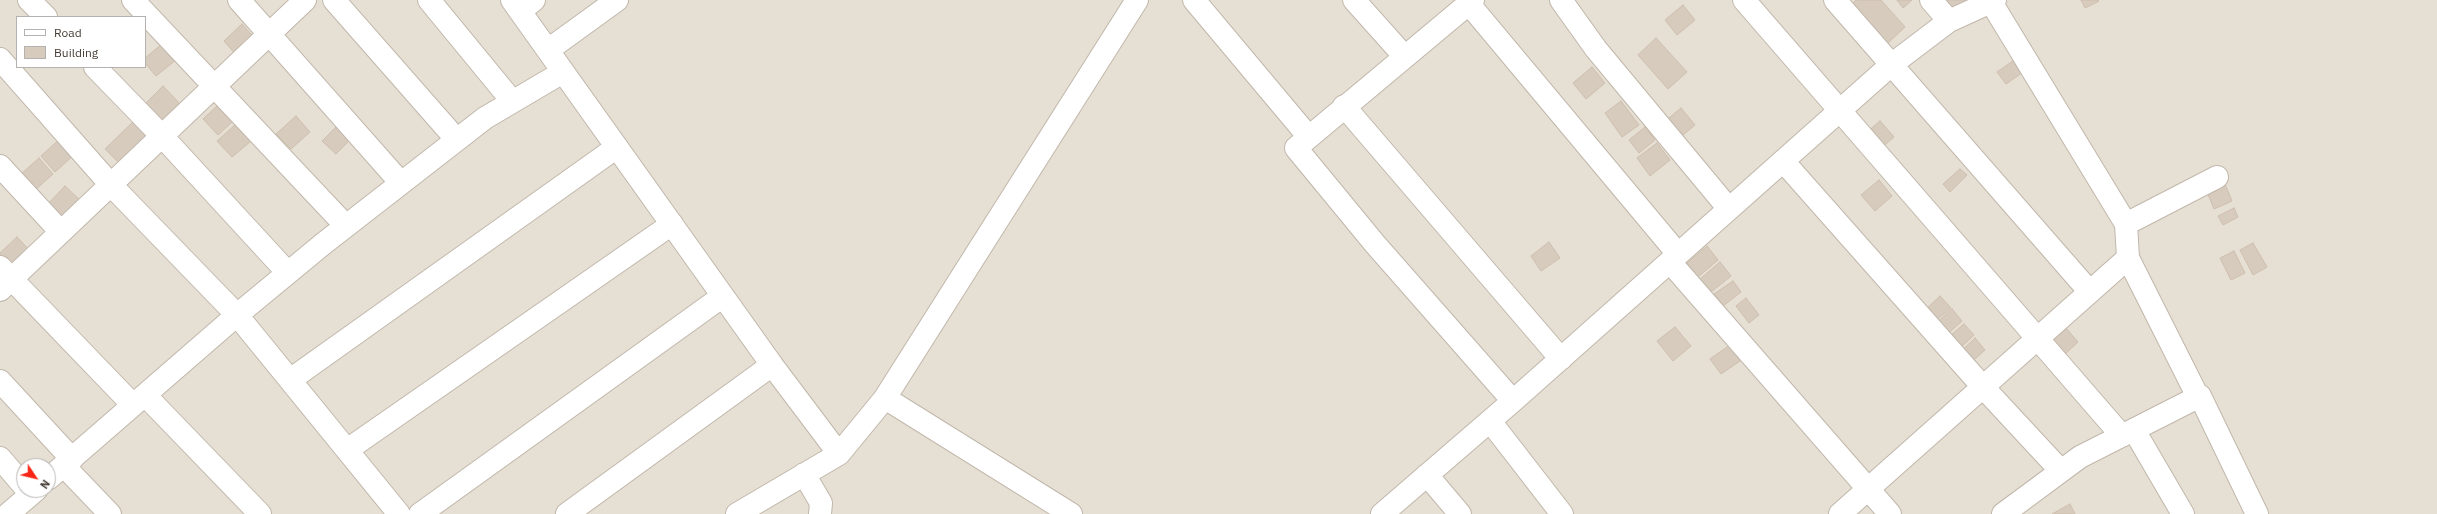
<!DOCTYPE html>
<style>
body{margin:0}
#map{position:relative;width:2437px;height:514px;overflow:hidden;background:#f2ede5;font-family:"IBM Plex Sans",sans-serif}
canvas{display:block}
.legend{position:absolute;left:16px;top:16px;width:130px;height:52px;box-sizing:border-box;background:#fff;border:1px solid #b5b1ae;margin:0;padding:5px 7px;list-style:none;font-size:12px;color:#453d35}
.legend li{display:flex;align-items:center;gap:8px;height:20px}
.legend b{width:20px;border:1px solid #b5b1ae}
.north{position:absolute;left:16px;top:458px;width:40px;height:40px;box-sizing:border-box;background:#fff;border:1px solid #b5b1ae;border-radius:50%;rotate:125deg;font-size:11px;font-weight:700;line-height:16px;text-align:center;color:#453d35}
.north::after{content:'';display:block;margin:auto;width:14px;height:18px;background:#f92516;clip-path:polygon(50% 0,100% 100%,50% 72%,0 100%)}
</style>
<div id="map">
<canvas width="2437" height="514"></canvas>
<ul class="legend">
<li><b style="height:5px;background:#fff"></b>Road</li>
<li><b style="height:11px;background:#d7cbbe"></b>Building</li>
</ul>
<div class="north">N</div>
</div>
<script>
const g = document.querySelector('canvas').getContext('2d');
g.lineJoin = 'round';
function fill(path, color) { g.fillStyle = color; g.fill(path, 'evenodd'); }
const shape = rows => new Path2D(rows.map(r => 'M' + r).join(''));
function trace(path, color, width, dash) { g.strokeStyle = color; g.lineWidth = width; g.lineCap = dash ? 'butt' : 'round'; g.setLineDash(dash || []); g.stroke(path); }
fill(shape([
 [0,0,2437,0,2437,514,0,514],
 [17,17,145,17,145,67,17,67],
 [24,466,48,466,48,490,24,490]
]), '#e6dfd3');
const building = shape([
 [1856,0,1881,0,1905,27,1887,44,1851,5,1856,0],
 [1897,0,1912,0,1903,8,1897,0],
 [1940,0,1974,0,1954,17,1940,0],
 [2081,0,2098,0,2099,1,2085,8,2081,0],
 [1683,5,1695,20,1677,35,1665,20,1683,5],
 [242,24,256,40,237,56,224,41,242,24],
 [1656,38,1687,72,1668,89,1638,55,1656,38],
 [162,44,176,60,156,76,145,63,145,58,162,44],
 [2017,58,2026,70,2006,84,1997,72,2017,58],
 [1592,67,1605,83,1586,99,1573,83,1592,67],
 [163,86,181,105,164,122,146,103,163,86],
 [1621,101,1639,125,1622,137,1605,113,1621,101],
 [218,105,233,121,218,135,203,119,218,105],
 [1681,108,1695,125,1677,140,1663,123,1681,108],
 [296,116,310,132,291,149,276,134,296,116],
 [135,120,150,135,120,164,105,149,135,120],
 [1880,121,1894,137,1881,148,1867,132,1880,121],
 [236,124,251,141,232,157,217,141,236,124],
 [339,124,353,137,336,154,322,141,339,124],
 [1645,127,1655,140,1639,153,1629,140,1645,127],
 [61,138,75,154,55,172,41,156,61,138],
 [1657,143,1670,160,1650,176,1637,158,1657,143],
 [39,158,53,174,34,191,20,175,39,158],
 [1960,169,1967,175,1950,192,1943,184,1960,169],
 [1879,180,1892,196,1875,211,1861,195,1879,180],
 [2225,184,2232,201,2214,209,2207,192,2225,184],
 [65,186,84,204,67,222,48,204,65,186],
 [2234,208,2238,217,2223,225,2218,216,2234,208],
 [17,237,32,253,13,271,0,257,0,253,17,237],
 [1549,242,1560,258,1541,271,1531,256,1549,242],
 [2253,243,2267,267,2253,275,2240,250,2253,243],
 [1707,246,1718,260,1698,277,1687,263,1707,246],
 [2234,251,2245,273,2231,280,2220,258,2234,251],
 [1720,262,1731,276,1711,292,1700,279,1720,262],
 [1733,281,1741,292,1723,306,1714,294,1733,281],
 [1940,296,1951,308,1932,324,1922,313,1940,296],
 [1746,298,1759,315,1749,323,1736,306,1746,298],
 [1952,309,1962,321,1944,337,1933,326,1952,309],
 [1964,324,1974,335,1956,352,1945,340,1964,324],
 [1675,327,1691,346,1673,361,1657,341,1675,327],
 [2066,328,2078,342,2064,355,2052,341,2066,328],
 [1975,338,1985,350,1967,366,1957,355,1975,338],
 [1730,345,1740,361,1721,374,1710,359,1730,345],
 [2070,504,2075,514,2052,514,2070,504]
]);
fill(building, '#d7cbbe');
trace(building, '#cfbfae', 1);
const street = shape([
 [29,0,46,17],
 [133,0,346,226],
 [239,0,401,183],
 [334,0,457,140],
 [429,0,512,101],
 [512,0,772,365,839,454],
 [1194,0,1308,136],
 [1354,0,1405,57],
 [1473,0,1296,148,1375,244,1513,401],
 [1561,0,1596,49,1729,209],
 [1744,0,2122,436],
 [1835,0,2090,292],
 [1931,0,1949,21],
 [1469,4,1678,254],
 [520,11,534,0],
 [548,50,617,0],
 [0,59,111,185,237,315,399,514],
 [95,67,162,136,288,273],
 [1344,106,1561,359],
 [1783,161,1983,387,2061,471],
 [0,166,61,232],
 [2126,224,2217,177],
 [2128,258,2198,397],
 [1670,262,1890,514],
 [0,267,133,405],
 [0,290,305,0],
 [290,380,617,147],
 [0,381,72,459],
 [145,395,260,514],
 [1490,421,1562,514],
 [2134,430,2183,514],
 [347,450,672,224],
 [0,458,24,486],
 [64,466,110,514],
 [804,474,821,503,820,514],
 [1427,475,1460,514],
 [48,479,237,315,323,244,485,118,563,72],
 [8,514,36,490],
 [420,514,723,296],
 [567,514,772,365],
 [737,514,839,454,885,398],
 [1071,514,885,398,1137,0],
 [1382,514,1513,401,1891,65,1949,21,1995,0],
 [1840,514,2128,258,2126,224,1991,2],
 [2003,514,2080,457,2200,396,2257,514]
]);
trace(street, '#c1b7ab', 24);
trace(street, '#fff', 22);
</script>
